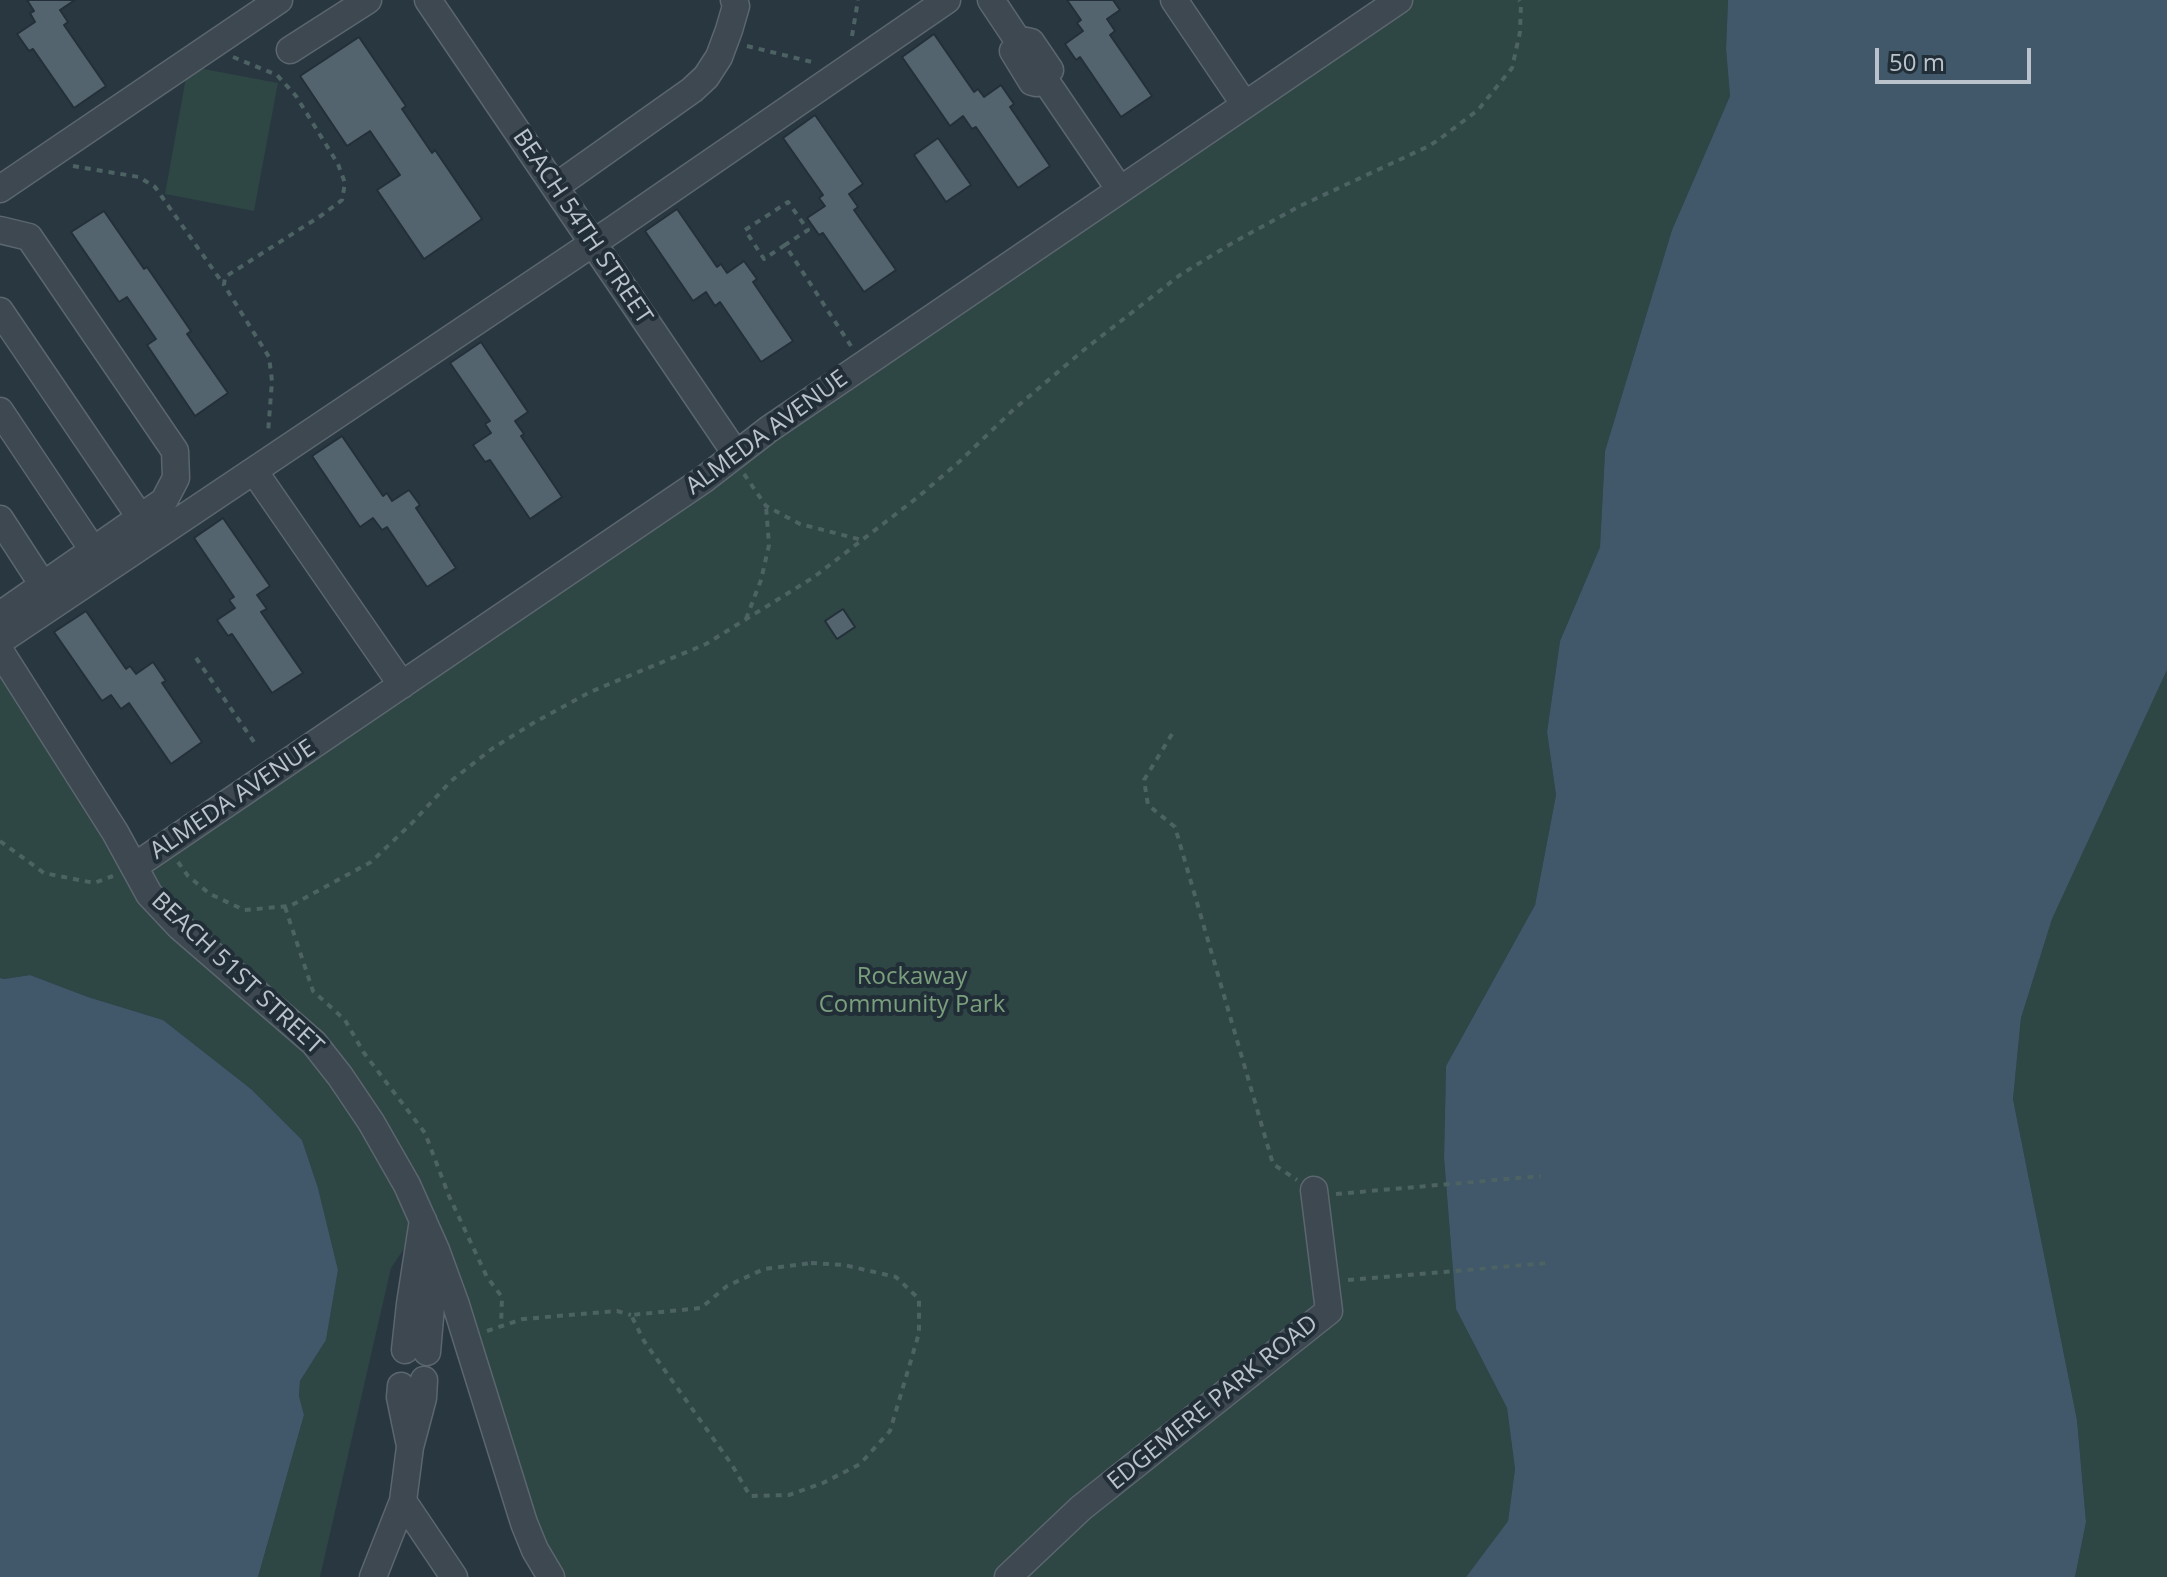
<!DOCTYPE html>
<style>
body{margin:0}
#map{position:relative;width:2167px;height:1577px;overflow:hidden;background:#293741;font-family:"Open Sans",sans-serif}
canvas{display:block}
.scale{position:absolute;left:1875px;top:48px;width:156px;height:36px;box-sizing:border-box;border:4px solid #bac3cb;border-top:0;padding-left:10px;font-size:24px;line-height:28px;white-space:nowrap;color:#bac3cb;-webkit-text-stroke:6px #222e37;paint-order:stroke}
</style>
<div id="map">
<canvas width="2167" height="1577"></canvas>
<div class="scale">50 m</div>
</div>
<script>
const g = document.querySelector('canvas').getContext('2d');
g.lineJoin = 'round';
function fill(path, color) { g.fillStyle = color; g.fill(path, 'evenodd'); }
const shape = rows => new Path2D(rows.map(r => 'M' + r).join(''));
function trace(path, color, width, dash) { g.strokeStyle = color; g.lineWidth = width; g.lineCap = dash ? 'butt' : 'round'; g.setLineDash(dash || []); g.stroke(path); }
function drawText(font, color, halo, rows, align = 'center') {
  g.font = font + ' "Open Sans",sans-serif'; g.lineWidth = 8; g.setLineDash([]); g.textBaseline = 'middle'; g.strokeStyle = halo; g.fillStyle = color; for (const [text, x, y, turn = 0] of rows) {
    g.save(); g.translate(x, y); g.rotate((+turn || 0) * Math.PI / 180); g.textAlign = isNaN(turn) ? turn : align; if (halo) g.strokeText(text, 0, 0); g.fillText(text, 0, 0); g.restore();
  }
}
fill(shape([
 [1399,0,1728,0,1726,49,1730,96,1672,230,1605,451,1600,547,1560,641,1547,732,1556,795,1535,905,1446,1066,1444,1158,1456,1309,1507,1408,1515,1469,1508,1521,1466,1577,551,1577,423,1220,391,1268,320,1577,258,1577,304,1415,299,1396,300,1381,326,1340,338,1270,318,1188,302,1140,251,1089,163,1020,88,997,30,975,4,979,0,978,0,651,135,865],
 [188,66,278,83,254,211,165,194],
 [2167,670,2167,1577,2075,1577,2086,1522,2077,1420,2013,1099,2021,1018,2052,919]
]), '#2e4644');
fill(shape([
 [1728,0,2167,0,2167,670,2052,919,2021,1018,2013,1099,2077,1420,2086,1522,2075,1577,1466,1577,1508,1521,1515,1469,1507,1408,1456,1309,1444,1158,1446,1066,1535,905,1556,795,1547,732,1560,641,1600,547,1605,451,1672,230,1730,96,1726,49],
 [30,975,88,997,163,1020,251,1089,302,1140,318,1188,338,1270,326,1340,300,1381,299,1396,304,1415,258,1577,0,1577,0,978,4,979]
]), '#405869');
const building = shape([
 [27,0,75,0,60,10,68,22,64,25,106,86,74,108,33,49,29,51,17,34,35,22,30,13,34,11,27,0],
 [1067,0,1113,0,1120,10,1107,19,1115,31,1110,35,1152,96,1121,117,1080,57,1076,60,1065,44,1083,31,1077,23,1081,20,1067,0],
 [934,34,974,92,978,89,984,97,1001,85,1014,104,1010,107,1050,166,1018,188,976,127,972,129,963,116,950,126,902,57,934,34],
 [359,37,406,106,402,109,432,153,435,150,482,219,424,259,377,190,400,175,370,131,347,146,300,76,359,37],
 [815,115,863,184,849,194,858,207,854,210,896,270,864,292,823,233,819,235,807,218,825,206,819,198,823,195,783,138,815,115],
 [938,138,971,185,946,202,914,155,938,138],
 [677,209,717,267,721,264,727,273,744,261,757,279,753,282,793,341,761,362,720,302,715,306,706,292,693,301,645,231,677,209],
 [104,211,144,269,147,267,191,331,187,334,228,393,195,416,147,345,156,339,127,297,119,302,71,232,104,211],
 [481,342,528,412,515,421,524,434,521,436,562,497,530,519,490,460,485,462,473,445,491,433,485,424,490,421,450,363,481,342],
 [342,436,383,496,387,493,392,501,409,490,420,505,416,508,456,568,427,587,387,527,382,530,373,518,360,527,312,456,342,436],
 [223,518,270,586,257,595,267,609,261,612,303,673,272,693,232,634,228,636,217,620,235,608,229,600,234,597,194,538,223,518],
 [843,609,855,627,837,639,825,621,843,609],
 [86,611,126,669,130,666,136,674,153,662,166,681,162,683,202,742,171,764,129,703,121,709,111,695,102,701,54,632,86,611]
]);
fill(building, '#54646e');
trace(building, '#243039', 2);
const minor = shape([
 [428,0,736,454],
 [991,0,1021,45],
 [1174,0,1245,105],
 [1027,41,1031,42,1050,70,1036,83,1032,82,1013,51,1027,41],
 [290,50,368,0],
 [1043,77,1120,190],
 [555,187,692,90,706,77,719,57,729,30,736,6,734,0],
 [0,189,279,0],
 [0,230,29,237,175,451,176,478,164,501,0,615],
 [0,311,140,517],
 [0,411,93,550],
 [254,471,402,685],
 [0,519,43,585],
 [0,641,614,229,947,0],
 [0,651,115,832,149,894,180,927,314,1043,340,1076,371,1122,407,1185,436,1250,456,1305,524,1523,535,1550,551,1577],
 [135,866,703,480,769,429,1399,0],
 [405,1350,410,1304,423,1220],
 [427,1352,435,1260],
 [401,1386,400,1397,409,1441],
 [403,1501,454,1577],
 [373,1577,403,1501,410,1447,423,1398,424,1380],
 [1008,1577,1081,1508,1329,1311,1314,1190]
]);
trace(minor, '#5b666f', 29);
trace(shape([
 [852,36,858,0],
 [747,46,816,63],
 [233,57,277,75,296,96,338,164,345,183,342,200,322,215,225,277,224,285,269,357,272,381,268,433],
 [73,166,139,177,155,187,224,285],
 [785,245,764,259,745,230,788,202,808,230,785,245,851,346],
 [744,474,766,506,800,524,862,540],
 [746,619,761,580,769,545,766,506],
 [196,658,254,742],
 [1172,734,1144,780,1148,805,1175,827,1273,1164,1297,1180],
 [0,841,44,873,94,883,113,876],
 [178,862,188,876,210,894,244,910,290,906,371,862,412,823,451,781,493,748,535,722,590,692,706,644,814,577,918,497,960,461,1013,410,1085,349,1180,275,1234,242,1300,206,1429,146,1441,138,1478,110,1512,68,1520,32,1521,3,1519,0],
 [285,907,313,991,345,1020,364,1053,425,1133,449,1196,487,1277,502,1297,501,1327],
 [1336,1194,1541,1176],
 [811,1263,844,1265,896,1277,919,1299,919,1333,890,1431,860,1464,823,1483,789,1495,750,1496,732,1465,644,1341,631,1315,701,1308,727,1286,764,1269,811,1263],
 [1348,1280,1549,1263],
 [487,1331,523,1319,617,1311,631,1315]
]), '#4d6262', 4, [6, 6]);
trace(minor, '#3d4851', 26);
drawText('24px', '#bac3cb', '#222e37', [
 ["BEACH 54TH STREET",582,227,56],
 ["ALMEDA AVENUE",767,433,-36],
 ["ALMEDA AVENUE",233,800,-34],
 ["BEACH 51ST STREET",237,974,43],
 ["EDGEMERE PARK ROAD",1213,1403,-39]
]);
drawText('24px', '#7a9f7d', '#222e37', [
 ["Rockaway",912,977],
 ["Community Park",912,1005]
]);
</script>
